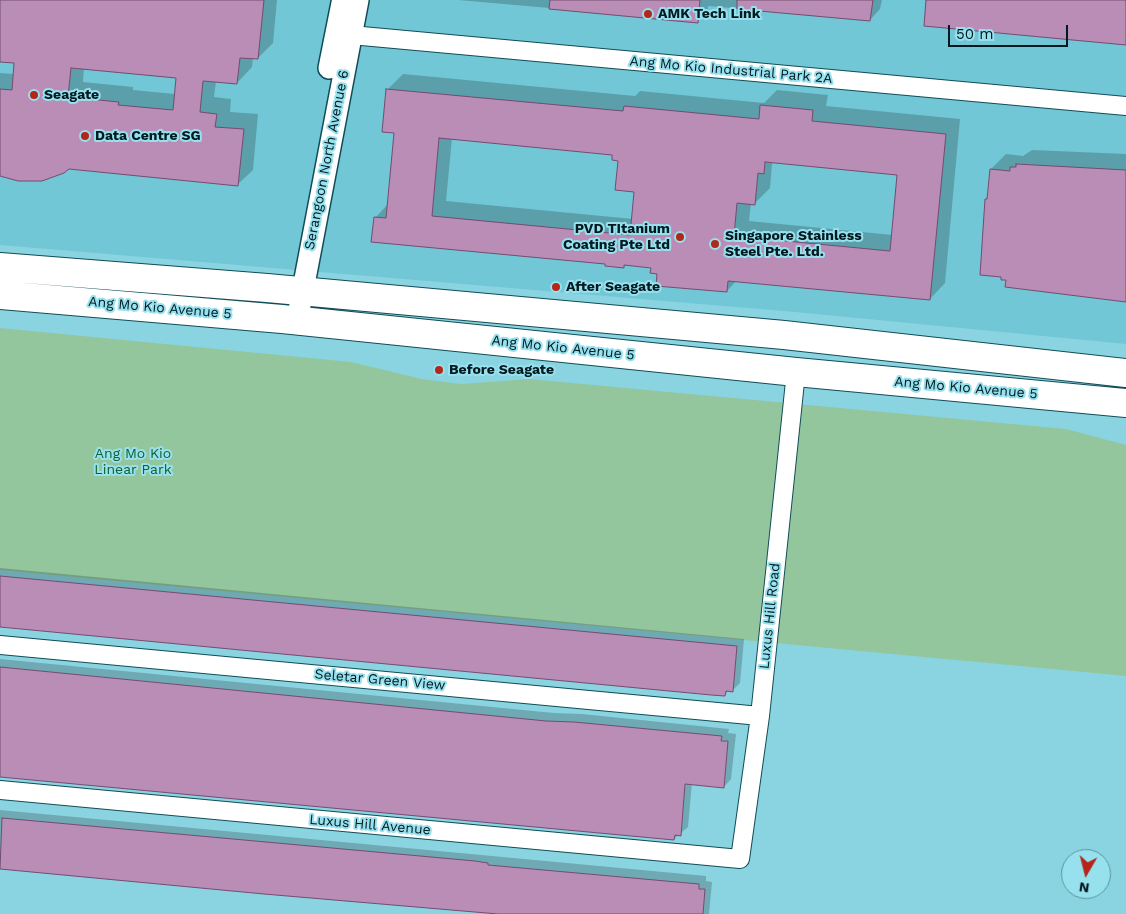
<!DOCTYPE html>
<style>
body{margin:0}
#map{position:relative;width:1126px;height:914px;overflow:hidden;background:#8ad4e1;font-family:"Work Sans",sans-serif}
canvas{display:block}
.north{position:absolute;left:1061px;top:849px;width:50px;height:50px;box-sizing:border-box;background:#97e1ef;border:1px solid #5b919c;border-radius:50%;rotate:188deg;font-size:14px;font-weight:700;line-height:20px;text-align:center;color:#001a1f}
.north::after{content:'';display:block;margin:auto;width:18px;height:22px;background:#b42619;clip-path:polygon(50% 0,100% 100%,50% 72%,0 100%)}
.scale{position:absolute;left:948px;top:25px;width:120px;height:22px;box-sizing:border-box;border:2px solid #001a1f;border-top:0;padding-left:6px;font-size:15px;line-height:18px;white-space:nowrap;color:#001a1f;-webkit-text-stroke:4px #97e1ef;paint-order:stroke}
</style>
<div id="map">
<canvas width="1126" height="914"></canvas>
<div class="north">N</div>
<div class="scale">50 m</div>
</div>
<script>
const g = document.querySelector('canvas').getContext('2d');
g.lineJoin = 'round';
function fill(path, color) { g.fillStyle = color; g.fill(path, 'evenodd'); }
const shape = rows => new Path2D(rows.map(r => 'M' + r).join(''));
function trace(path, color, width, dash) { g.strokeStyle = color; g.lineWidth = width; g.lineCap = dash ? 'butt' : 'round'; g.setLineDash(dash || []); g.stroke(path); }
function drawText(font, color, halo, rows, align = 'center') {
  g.font = font + ' "Work Sans",sans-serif'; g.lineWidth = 4; g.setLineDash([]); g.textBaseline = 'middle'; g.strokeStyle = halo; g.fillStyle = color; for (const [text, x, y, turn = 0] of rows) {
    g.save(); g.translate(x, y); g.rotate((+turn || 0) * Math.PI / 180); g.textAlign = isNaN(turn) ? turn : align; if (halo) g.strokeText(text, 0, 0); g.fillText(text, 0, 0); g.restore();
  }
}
fill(shape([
 [0,0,1126,0,1126,344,795,312,0,245]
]), '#72c7d6');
fill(shape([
 [0,328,351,362,422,379,461,384,529,379,1066,429,1126,445,1126,676,0,570]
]), '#93c69d');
fill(shape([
 [0,0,277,0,273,43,258,58,253,58,252,67,237,83,216,81,214,97,231,99,230,112,258,114,253,170,237,185,69,168,0,175,0,73,14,74,15,62,0,60],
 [84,68,177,77,175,94,133,90,133,87,83,82],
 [458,0,882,0,880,9,870,20,708,6,708,11,698,21],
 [403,74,635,96,640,91,764,103,777,90,828,95,826,106,960,119,945,283,930,299,737,280,727,291,659,272,652,267,626,264,624,267,375,218,389,203,396,132,388,89],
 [452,138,613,154,620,160,635,191,633,219,446,201],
 [774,162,899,174,893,235,749,221,751,203,755,203,770,188,772,164],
 [1032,150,1126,154,1126,301,1007,279,986,199,988,197,991,169,1006,154,1023,156],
 [0,568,744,639,740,683,732,691,729,690,725,695,0,626],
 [0,659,554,713,582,714,729,729,728,733,736,734,731,779,724,787,692,783,688,827,674,839,0,776],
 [0,810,706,876,706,881,712,882,709,914,499,914,0,867]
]), '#0003');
const building = shape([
 [0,0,264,0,258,59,240,58,237,84,203,81,200,112,217,114,215,127,244,129,238,186,69,169,64,173,42,181,18,181,0,176,0,89,12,90,14,63,0,62,0,0],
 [71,68,176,78,173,110,118,105,119,102,68,97,71,68],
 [550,0,700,0,698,23,549,9,550,0],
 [737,0,873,0,870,21,737,9,737,0],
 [926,0,1126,0,1126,45,924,26,926,0],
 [386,89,623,111,624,106,759,119,760,105,813,110,812,121,946,134,930,300,728,281,727,292,656,286,657,274,650,273,651,268,624,265,624,268,605,266,605,264,371,242,374,217,386,218,394,133,382,132,386,89],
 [439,138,612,155,612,160,618,161,615,190,634,192,630,235,432,216,439,138],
 [765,162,897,175,890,251,734,236,737,203,755,205,758,173,764,174,765,162],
 [1016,164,1126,170,1126,302,1005,287,1006,280,1001,280,1001,277,980,275,985,199,987,199,990,169,1010,171,1010,167,1016,167,1016,164],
 [0,576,737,646,733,692,726,691,725,696,711,695,0,627,0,576],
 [0,667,546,721,574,722,722,736,721,741,728,741,724,788,685,784,681,836,675,835,674,840,0,777,0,667],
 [2,818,475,861,488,863,488,865,699,884,699,889,705,889,703,914,498,914,264,894,0,869,2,818]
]);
fill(building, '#b98db5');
trace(building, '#744c70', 1);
const minor = shape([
 [340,34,1126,106],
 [0,645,760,716],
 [0,790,740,859,760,716,796,372]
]);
const tertiary = shape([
 [329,68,342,3],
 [297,321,358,0]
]);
const primary = shape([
 [0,267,267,288,784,335,1126,373],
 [0,295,282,319,796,372,1126,403]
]);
trace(minor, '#104d57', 20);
trace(tertiary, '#104d57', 24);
trace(primary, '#104d57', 30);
trace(minor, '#fff', 18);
trace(tertiary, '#fff', 21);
trace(primary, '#fff', 28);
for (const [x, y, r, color] of [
 [648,14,5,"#b42619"],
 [34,95,5,"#b42619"],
 [85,136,5,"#b42619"],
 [680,237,5,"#b42619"],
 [715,244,5,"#b42619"],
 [556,287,5,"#b42619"],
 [439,370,5,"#b42619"]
]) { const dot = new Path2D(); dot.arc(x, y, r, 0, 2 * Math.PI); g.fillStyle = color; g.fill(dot); trace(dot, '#97e1ef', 2); }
drawText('bold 14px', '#001a1f', '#97e1ef', [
 ["AMK Tech Link",658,14],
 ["Seagate",44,95],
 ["Data Centre SG",95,136],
 ["PVD TItanium",670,229,"right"],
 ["Coating Pte Ltd",670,245,"right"],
 ["Singapore Stainless",725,236],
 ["Steel Pte. Ltd.",725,252],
 ["After Seagate",566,287],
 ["Before Seagate",449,370]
], 'left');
drawText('14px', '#001a1f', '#97e1ef', [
 ["Ang Mo Kio Industrial Park 2A",731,70,5],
 ["Serangoon North Avenue 6",327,160,-79],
 ["Ang Mo Kio Avenue 5",160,308,5],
 ["Ang Mo Kio Avenue 5",563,348,6],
 ["Ang Mo Kio Avenue 5",966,388,5],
 ["Luxus Hill Road",770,616,-84],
 ["Seletar Green View",380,680,5],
 ["Luxus Hill Avenue",370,825,5]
]);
drawText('14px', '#11612e', '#97e1ef', [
 ["Ang Mo Kio",133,454],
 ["Linear Park",133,470]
]);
</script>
